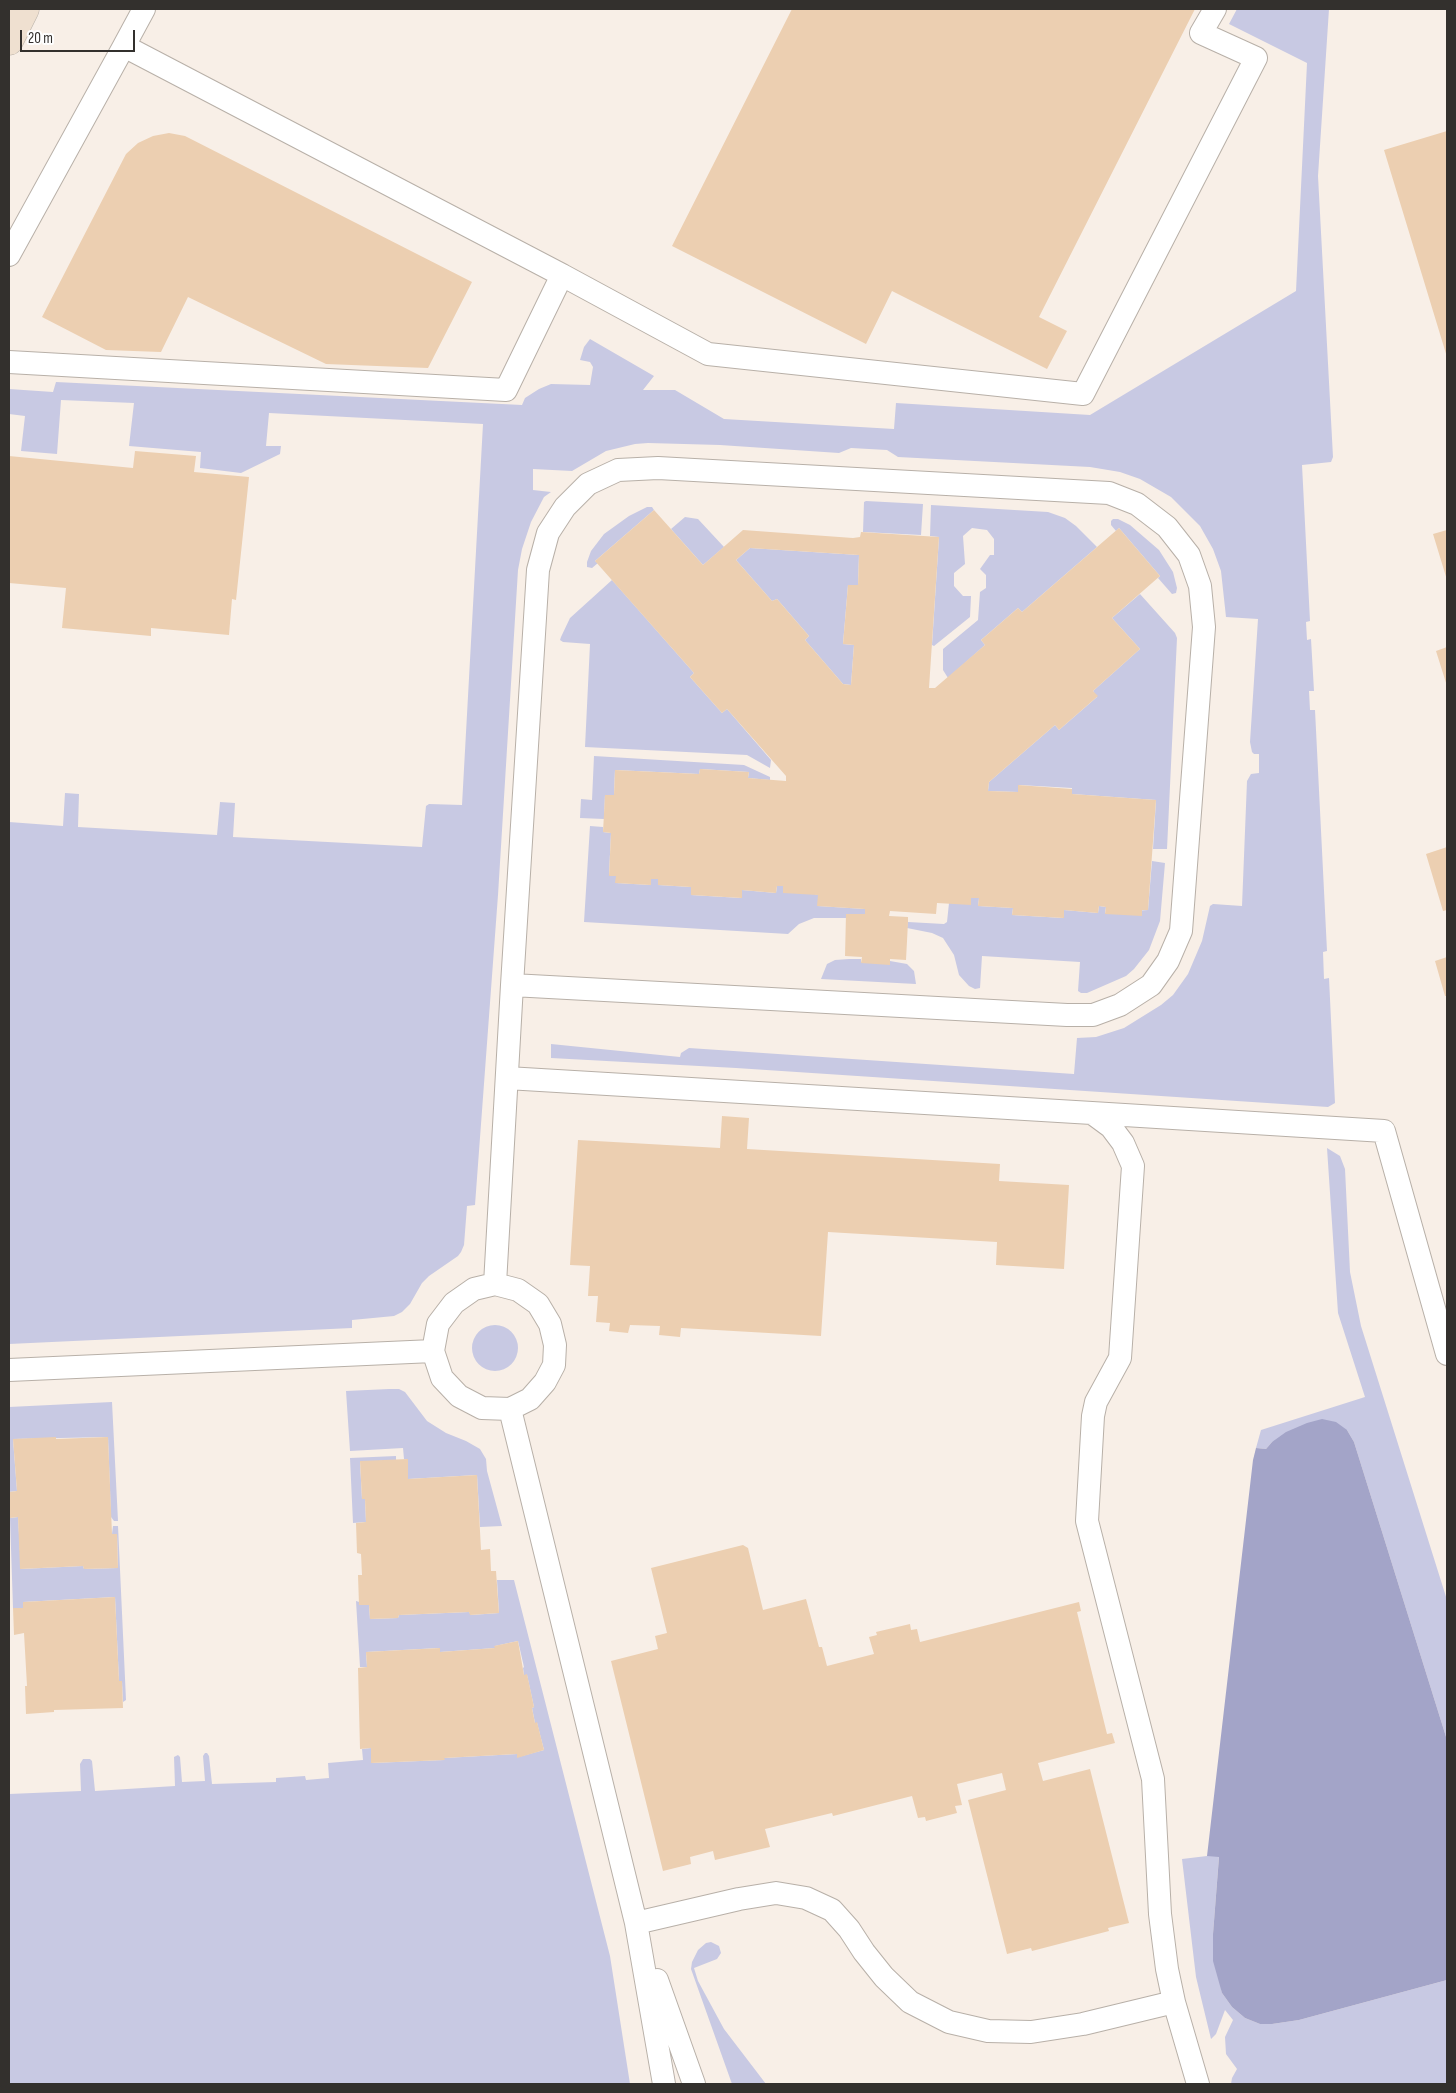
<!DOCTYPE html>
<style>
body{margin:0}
#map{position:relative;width:1456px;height:2093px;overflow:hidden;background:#f8efe7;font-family:"Sofia Sans Condensed",sans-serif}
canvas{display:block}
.frame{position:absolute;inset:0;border:10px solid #33302d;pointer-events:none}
.scale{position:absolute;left:20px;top:30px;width:115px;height:22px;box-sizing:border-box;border:2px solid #33302d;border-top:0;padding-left:6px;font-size:15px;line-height:18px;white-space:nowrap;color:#33302d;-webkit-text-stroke:4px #fefefe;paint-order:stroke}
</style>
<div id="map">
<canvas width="1456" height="2093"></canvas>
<div class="frame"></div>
<div class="scale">20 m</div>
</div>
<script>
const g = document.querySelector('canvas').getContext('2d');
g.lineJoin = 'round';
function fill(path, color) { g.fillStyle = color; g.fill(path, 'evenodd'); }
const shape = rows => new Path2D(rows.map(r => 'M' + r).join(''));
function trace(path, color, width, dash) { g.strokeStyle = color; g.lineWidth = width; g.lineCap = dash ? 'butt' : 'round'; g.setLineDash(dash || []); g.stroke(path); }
fill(shape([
 [1237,9,1329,9,1318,176,1333,457,1331,462,1302,465,1310,621,1306,622,1307,640,1311,639,1314,691,1309,691,1310,710,1315,710,1327,951,1323,952,1324,979,1329,978,1335,1103,1328,1107,736,1068,551,1058,551,1044,680,1057,681,1053,689,1048,1074,1074,1077,1038,1096,1037,1124,1028,1161,1005,1173,995,1188,974,1202,941,1210,906,1213,904,1242,906,1247,781,1251,774,1259,773,1259,754,1254,754,1252,752,1250,742,1258,619,1226,617,1221,571,1213,549,1200,526,1171,497,1140,479,1120,472,1090,467,898,457,887,450,851,448,839,453,720,445,648,443,635,444,606,451,572,471,533,469,533,490,551,492,544,497,531,522,522,549,518,570,498,895,475,1205,467,1206,464,1245,461,1252,458,1256,429,1276,422,1283,410,1304,402,1312,394,1316,352,1320,352,1328,9,1344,9,822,63,826,65,793,79,794,78,827,217,835,220,802,235,803,233,837,422,847,426,806,429,804,462,805,483,424,269,413,266,446,281,446,280,454,241,473,200,468,201,452,129,446,134,403,61,400,57,454,21,451,25,416,9,414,9,389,53,392,56,382,522,405,525,398,539,389,551,384,590,385,593,367,590,362,580,360,584,347,590,339,654,376,643,390,675,390,724,419,894,429,896,403,1090,415,1296,291,1307,63,1229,24],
 [866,501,923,504,921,535,863,532,864,502],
 [931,505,1048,512,1065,518,1076,526,1097,547,1022,612,1018,608,981,640,985,645,948,678,943,670,943,649,978,620,980,592,986,588,986,575,980,569,990,555,994,555,994,539,987,530,972,528,963,536,965,564,954,573,954,586,963,596,971,596,970,617,934,646,932,645,939,537,930,536],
 [647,507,652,507,654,510,595,561,598,563,592,568,587,567,587,562,591,551,604,534,629,516],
 [685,517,698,519,724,547,703,565,671,529],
 [1113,519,1118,519,1130,525,1159,550,1173,572,1177,588,1176,593,1172,594,1158,578,1160,576,1119,528,1116,531,1111,525,1111,521],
 [750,548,859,555,858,585,848,585,843,644,854,645,851,685,843,684,805,640,809,636,777,599,772,601,736,560],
 [612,580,694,673,690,677,722,713,727,709,771,760,770,768,747,755,585,747,590,644,563,642,560,640,561,637,570,618],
 [1140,594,1175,633,1177,638,1167,849,1153,849,1156,800,1072,794,1072,788,1019,785,1018,792,988,791,989,782,1055,725,1059,730,1097,697,1093,691,1140,649,1112,618],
 [594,756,744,765,770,777,770,780,748,778,749,772,700,769,699,774,615,770,614,795,605,795,604,819,580,818,581,799,592,800],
 [590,826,603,827,603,832,611,833,609,875,616,876,616,883,651,885,651,879,658,879,658,885,691,887,691,895,741,898,742,890,776,893,777,886,783,886,818,895,818,906,865,909,865,914,847,914,846,918,814,918,799,924,788,934,584,922],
 [1152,861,1165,863,1160,921,1149,950,1134,969,1126,976,1087,993,1081,993,1078,991,1080,962,982,956,980,988,975,989,969,986,959,975,954,955,943,938,932,933,907,928,908,922,944,924,947,922,949,903,971,898,979,898,978,906,1013,908,1012,915,1063,918,1064,910,1098,913,1099,906,1106,907,1105,913,1148,910],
 [849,959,861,959,861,962,890,961,907,964,914,971,916,984,821,979,827,964,835,960],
 [1327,1148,1340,1156,1345,1169,1350,1272,1361,1326,1447,1600,1447,1740,1354,1442,1347,1430,1272,1442,1266,1449,1256,1448,1261,1430,1365,1397,1338,1313],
 '472 1348a23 23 0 1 1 46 0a23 23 0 1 1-46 0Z',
 [389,1389,399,1389,405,1392,427,1421,446,1433,466,1441,480,1449,486,1459,487,1471,502,1526,480,1527,477,1475,408,1479,407,1459,404,1459,403,1448,350,1451,346,1391],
 [112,1402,118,1521,114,1521,111,1517,108,1437,13,1439,17,1491,9,1492,9,1407],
 [396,1456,396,1460,360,1462,362,1499,365,1499,366,1522,353,1523,350,1458],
 [18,1517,21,1569,83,1566,84,1569,118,1568,117,1534,112,1534,113,1526,118,1526,126,1700,123,1702,122,1682,119,1681,115,1597,23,1602,23,1608,13,1608,10,1518],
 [497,1580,514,1580,610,1956,630,2084,9,2084,9,1794,81,1791,80,1764,83,1759,90,1759,92,1761,95,1791,175,1786,174,1757,178,1755,180,1757,182,1782,205,1781,203,1756,205,1753,207,1753,209,1756,212,1784,276,1782,276,1778,305,1776,306,1780,329,1778,328,1763,363,1760,362,1749,371,1748,372,1763,444,1760,444,1758,517,1754,518,1757,544,1750,537,1723,535,1723,532,1708,534,1707,527,1675,524,1675,523,1668,524,1667,518,1641,495,1646,495,1648,440,1652,439,1648,366,1652,367,1667,360,1667,356,1601,369,1605,370,1619,398,1618,399,1615,469,1612,471,1615,499,1613],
 [1207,1856,1219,1856,1213,1934,1222,1993,1232,2007,1245,2018,1260,2024,1272,2024,1299,2020,1447,1980,1447,2084,1231,2084,1232,2078,1237,2069,1226,2054,1225,2037,1233,2020,1225,2010,1216,2034,1211,2039,1196,1977,1182,1859],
 [711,1942,719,1946,721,1953,717,1959,694,1968,698,1981,724,2029,766,2084,732,2084,691,1969,692,1962,698,1950,706,1943]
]), '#c8c9e3');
fill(shape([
 [1322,1419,1336,1422,1347,1430,1354,1442,1447,1740,1447,1980,1299,2020,1272,2024,1260,2024,1245,2018,1232,2007,1222,1993,1213,1961,1213,1934,1219,1857,1207,1856,1253,1460,1256,1448,1266,1449,1272,1442,1286,1432,1307,1423]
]), '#a3a4c8');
fill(shape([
 [792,9,1195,9,1039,317,1067,331,1047,369,892,291,866,344,672,246],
 [1447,131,1447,357,1384,150],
 [169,133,185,136,472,282,428,368,326,364,188,297,161,352,106,350,42,317,126,154,138,143,153,136],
 [135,451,196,456,194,472,249,477,236,600,232,599,229,635,151,628,151,636,62,628,66,588,9,583,9,456,133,468],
 [654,510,703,565,743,530,853,538,860,537,861,532,939,537,929,688,935,688,985,645,981,640,1018,608,1022,612,1119,528,1160,576,1112,618,1140,649,1093,691,1098,696,1059,730,1055,725,989,782,988,791,1018,792,1018,785,1072,789,1072,794,1156,800,1148,910,1142,910,1142,916,1105,914,1106,907,1099,906,1098,913,1064,910,1064,918,1012,915,1013,908,978,906,979,898,971,898,971,905,937,903,936,914,890,911,889,916,908,917,908,922,906,960,890,959,890,965,861,963,862,957,845,956,846,914,865,914,865,909,817,906,818,895,783,893,783,886,777,886,776,893,742,890,742,898,691,895,691,887,658,885,658,879,651,879,651,885,615,883,616,876,609,876,611,833,603,832,605,795,614,795,615,770,699,774,700,769,749,772,748,778,786,781,786,776,727,709,722,713,690,677,694,673,595,561],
 [750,548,859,555,858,585,848,585,843,644,854,645,851,685,843,684,805,640,809,636,777,599,772,601,736,560],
 [1447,530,1447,580,1433,534],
 [1447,647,1447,686,1436,651],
 [1447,847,1447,910,1443,911,1426,854],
 [1447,957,1447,996,1445,996,1435,961],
 [722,1116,749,1118,747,1149,1000,1164,999,1181,1069,1185,1064,1269,996,1265,997,1242,828,1232,821,1336,681,1328,680,1337,659,1335,660,1326,630,1325,628,1333,609,1331,610,1323,596,1322,598,1296,588,1296,590,1266,570,1265,578,1140,720,1148],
 [56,1437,56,1439,108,1437,112,1534,117,1534,118,1568,84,1569,83,1566,20,1569,18,1517,10,1518,9,1492,17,1491,13,1439],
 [408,1459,408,1479,477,1475,481,1550,490,1549,491,1571,496,1571,499,1613,470,1615,469,1612,399,1615,398,1618,370,1619,369,1605,359,1605,358,1575,362,1575,361,1554,357,1553,356,1523,366,1522,365,1499,362,1499,360,1461],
 [743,1545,748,1548,763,1610,806,1599,819,1647,822,1647,827,1666,874,1654,869,1637,877,1635,876,1632,910,1624,911,1630,917,1629,920,1642,1079,1602,1081,1611,1077,1612,1107,1734,1112,1733,1115,1743,1038,1763,1043,1781,1090,1769,1129,1923,1108,1928,1109,1931,1032,1951,1031,1948,1007,1954,968,1800,1006,1790,1002,1773,957,1784,962,1805,955,1806,957,1813,926,1821,925,1817,918,1818,912,1796,833,1816,832,1813,765,1829,770,1847,715,1860,713,1851,690,1857,691,1864,663,1871,611,1661,658,1649,655,1636,667,1633,651,1568],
 [115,1597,119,1681,122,1681,123,1708,54,1710,54,1712,26,1714,25,1686,27,1686,24,1633,14,1635,13,1608,23,1608,23,1602],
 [518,1641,524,1675,527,1674,534,1707,532,1708,535,1723,537,1722,544,1750,517,1758,517,1754,444,1758,445,1760,371,1763,371,1748,360,1749,358,1668,367,1667,366,1652,440,1648,440,1652,495,1648,494,1646]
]), '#eccfb1');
const lane = shape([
 [144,9,124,46,562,275],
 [9,255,124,46],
 [9,362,506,390,562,275,708,354,1083,394,1256,58,1201,33,1215,9],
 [507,1078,1092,1113,1111,1127,1123,1143,1133,1166,1120,1358,1096,1402,1093,1416,1087,1521,1153,1779,1160,1914,1167,1969,1174,2002],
 [1092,1113,1384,1131,1447,1354],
 [495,1284,518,1290,538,1304,550,1324,555,1345,554,1365,545,1382,530,1399,510,1409,636,1923,664,2084],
 [433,1351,442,1378,459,1396,482,1408,510,1409],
 [9,1370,433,1351,438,1324,454,1303,474,1289,495,1284,512,985,538,570,548,533,565,507,588,484,618,470,658,468,1109,493,1137,504,1167,527,1189,555,1200,586,1204,627,1181,931,1168,961,1151,985,1120,1005,1093,1015,1067,1015,512,985],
 [636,1923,739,1899,776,1893,806,1898,832,1910,849,1929,864,1952,884,1977,910,2002,949,2022,988,2031,1031,2032,1083,2024,1174,2002,1198,2084],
 [657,1980,694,2084]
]);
const secondary = shape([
 [9,41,25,9]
]);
trace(lane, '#b8b0a8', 24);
trace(secondary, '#b8b0a8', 29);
trace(lane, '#fff', 22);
trace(secondary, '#efe0d0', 28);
</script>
